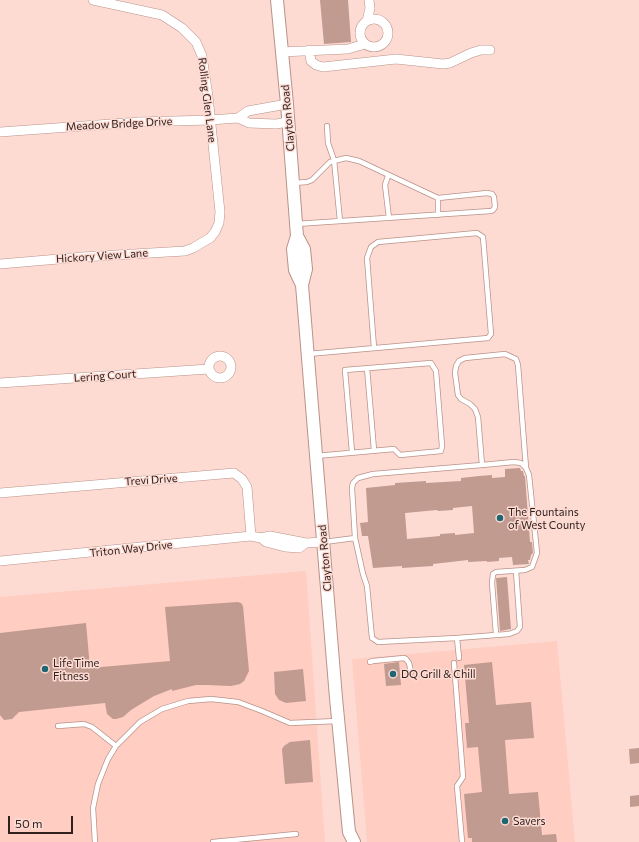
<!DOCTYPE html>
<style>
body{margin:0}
#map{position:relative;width:639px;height:842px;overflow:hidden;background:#fddbd3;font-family:Commissioner,sans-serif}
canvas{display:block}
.scale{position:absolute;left:8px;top:816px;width:65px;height:18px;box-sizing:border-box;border:2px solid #30211e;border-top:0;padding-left:5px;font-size:12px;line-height:14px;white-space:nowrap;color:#30211e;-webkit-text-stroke:3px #fddbd3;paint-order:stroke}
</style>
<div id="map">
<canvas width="639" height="842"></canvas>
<div class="scale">50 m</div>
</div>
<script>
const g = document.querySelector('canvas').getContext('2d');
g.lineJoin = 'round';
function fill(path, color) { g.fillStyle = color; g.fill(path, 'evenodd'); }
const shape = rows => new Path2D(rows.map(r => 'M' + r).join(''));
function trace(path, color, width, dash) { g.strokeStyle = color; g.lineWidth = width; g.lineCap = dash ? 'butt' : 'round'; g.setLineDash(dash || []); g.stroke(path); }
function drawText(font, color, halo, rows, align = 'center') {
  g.font = font + ' Commissioner,sans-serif'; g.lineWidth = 3; g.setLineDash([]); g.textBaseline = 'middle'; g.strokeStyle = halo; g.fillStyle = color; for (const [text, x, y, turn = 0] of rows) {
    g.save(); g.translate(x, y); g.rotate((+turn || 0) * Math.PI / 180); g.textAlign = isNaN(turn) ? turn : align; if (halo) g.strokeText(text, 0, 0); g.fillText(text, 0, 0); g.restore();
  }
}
fill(shape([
 [306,571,325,842,0,842,0,597],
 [557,641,575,842,367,842,352,659]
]), '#ffcdc1');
fill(shape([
 [320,0,348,0,351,42,324,44],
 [520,468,521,471,523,471,524,476,525,476,530,542,532,542,533,553,531,555,530,560,528,560,529,564,513,565,512,557,499,558,499,561,487,562,487,561,468,562,468,560,433,564,433,566,402,568,402,566,373,568,368,536,362,536,360,523,368,522,366,488,395,485,395,483,426,481,426,483,461,481,461,478,479,476,492,475,492,478,505,477,505,469],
 [472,506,474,533,455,535,455,533,440,534,440,536,407,539,405,513,437,510,438,511,453,510,453,508],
 [507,577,511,629,500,631,496,578],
 [238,602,241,603,243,606,249,671,244,681,240,684,231,686,207,685,196,685,172,691,172,689,154,696,131,710,123,717,116,719,113,719,107,714,105,703,19,712,12,719,4,720,0,715,0,633,86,623,90,668,170,661,165,607],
 [399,662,401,685,386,686,384,664],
 [492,662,496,705,531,702,534,738,505,740,509,794,538,792,542,835,556,834,557,842,472,842,472,838,468,838,464,794,482,792,478,747,467,748,465,723,469,723,464,665],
 [303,669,306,701,286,703,279,700,275,694,274,672],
 [310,740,313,782,285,784,282,749,284,746,290,742],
 [639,748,639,763,630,764,629,749],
 [639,795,639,806,630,807,630,796]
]), '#c19a90');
const lane = shape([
 [327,126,328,143,334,160,340,221],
 [388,176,385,185,389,218],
 [294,183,307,182,312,180,330,162,346,158,359,161,438,198,487,193,492,194,494,197,495,207,493,210,491,211,296,224],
 [438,198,438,215],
 [308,354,488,338,491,334,483,237,477,233,378,242,371,247,367,258,374,348],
 [367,368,374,450],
 [316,456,394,449,400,455,441,451,442,446,436,371,431,363,345,370,352,452],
 [482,465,478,417,475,409,470,404,461,399,458,395,455,373,456,366,459,361,465,358,505,354,516,359,518,365,526,468],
 [355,538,363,574,367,586,372,638,378,642,457,638],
 [324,542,355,538,352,488,353,483,358,478,373,474,482,465,514,462,521,463,526,468,529,475,537,553,532,567,525,570,496,572,493,574,492,583,496,634],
 [459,658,457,638,509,634,517,631,520,627,516,571],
 [370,662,373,661,404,658,406,659,409,663,411,672],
 [454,663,463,777,457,786,462,842],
 [58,726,84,724,92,727,116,746],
 [95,842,93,808,98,784,108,759,116,746,140,722,162,709,188,701,211,699,238,702,262,711,290,723,338,721],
 [213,842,296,834]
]);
const street = shape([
 '360 33a14 14 0 1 1 28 0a14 14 0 1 1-28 0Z',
 [367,21,370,8,369,0],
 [309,50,311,61,316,65,323,67,396,59,443,64,450,63,471,53,481,50,490,50],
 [281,52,348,49,365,44],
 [238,118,248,111,287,104],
 [0,132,139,122,210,120,238,118,249,123,276,124,288,122],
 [0,264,82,257,185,251,193,248,210,238,215,232,219,223,220,212,208,96,202,56,196,42,182,28,162,15,93,0],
 '209 367a11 11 0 1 1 22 0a11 11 0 1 1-22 0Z',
 [0,383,209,369],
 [0,493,234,473,242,479,247,487,251,536],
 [261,538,266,542,285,547,299,548,306,543],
 [0,561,251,536,261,538,270,536,306,543,324,542]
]);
const secondary = shape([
 [277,0,287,104,297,236,293,249,295,270,302,285],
 [297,236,304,249,306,269,302,285,336,698,349,832,354,842]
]);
trace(lane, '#b99289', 6);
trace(street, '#b99289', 10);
trace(secondary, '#b99289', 14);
trace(lane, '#fff', 4.5);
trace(street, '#fff', 9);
trace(secondary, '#fff', 12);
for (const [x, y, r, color] of [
 [500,518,4,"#1e6674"],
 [45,669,4,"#1e6674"],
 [393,674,4,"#1e6674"],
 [505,821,4,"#1e6674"]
]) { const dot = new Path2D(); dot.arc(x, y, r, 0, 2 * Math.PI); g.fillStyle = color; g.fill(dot); trace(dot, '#fddbd3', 1.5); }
drawText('11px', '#30211e', '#fddbd3', [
 ["Rolling Glen Lane",207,100,83],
 ["Clayton Road",288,118,-95],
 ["Meadow Bridge Drive",119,124,-3],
 ["Hickory View Lane",102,256,-4],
 ["Lering Court",105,376,-4],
 ["Trevi Drive",151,480,-4],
 ["Triton Way Drive",131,549,-6],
 ["Clayton Road",325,558,-95]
]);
drawText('11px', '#30211e', '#fddbd3', [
 ["The Fountains",508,512],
 ["of West County",508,525],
 ["Life Time",53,663],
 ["Fitness",53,676],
 ["DQ Grill & Chill",401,674],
 ["Savers",513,821]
], 'left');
</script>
